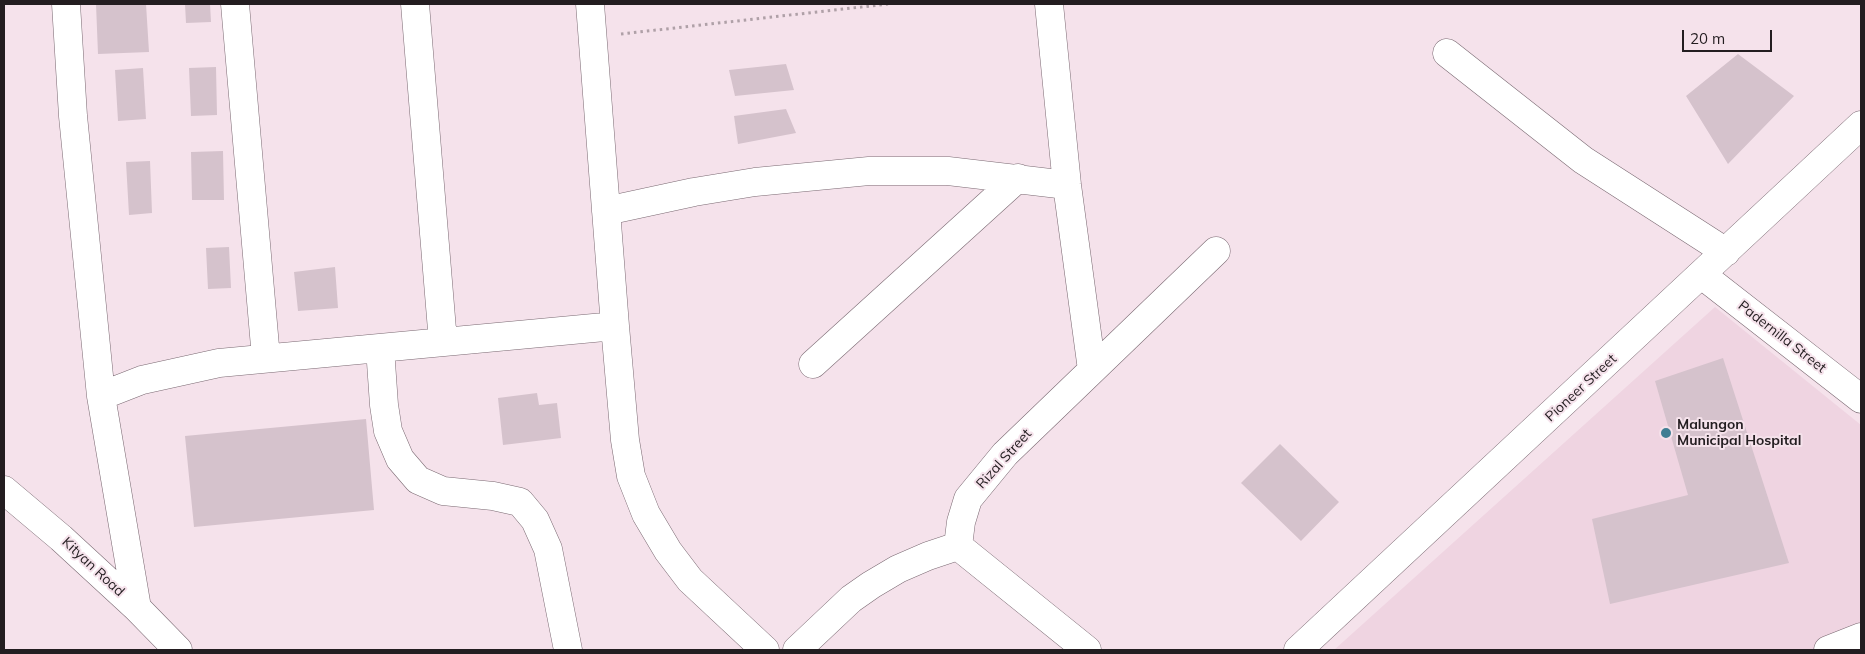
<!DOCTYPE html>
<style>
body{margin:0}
#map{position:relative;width:1865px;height:654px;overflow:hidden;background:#f5e2eb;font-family:Mulish,sans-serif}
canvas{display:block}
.frame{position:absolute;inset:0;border:5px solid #231d20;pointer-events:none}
.scale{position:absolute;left:1682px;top:30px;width:90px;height:22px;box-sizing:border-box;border:2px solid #231d20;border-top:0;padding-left:6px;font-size:15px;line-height:18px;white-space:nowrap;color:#231d20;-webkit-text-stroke:4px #f5e2eb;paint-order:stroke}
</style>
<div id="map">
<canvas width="1865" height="654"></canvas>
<div class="frame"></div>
<div class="scale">20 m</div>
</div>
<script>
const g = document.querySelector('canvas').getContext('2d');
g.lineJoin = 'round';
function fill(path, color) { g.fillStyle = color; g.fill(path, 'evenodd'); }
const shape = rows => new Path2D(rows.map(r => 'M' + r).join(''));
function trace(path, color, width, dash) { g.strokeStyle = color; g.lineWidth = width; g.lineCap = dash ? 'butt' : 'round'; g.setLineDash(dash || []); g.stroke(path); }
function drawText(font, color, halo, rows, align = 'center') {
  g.font = font + ' Mulish,sans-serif'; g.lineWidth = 4; g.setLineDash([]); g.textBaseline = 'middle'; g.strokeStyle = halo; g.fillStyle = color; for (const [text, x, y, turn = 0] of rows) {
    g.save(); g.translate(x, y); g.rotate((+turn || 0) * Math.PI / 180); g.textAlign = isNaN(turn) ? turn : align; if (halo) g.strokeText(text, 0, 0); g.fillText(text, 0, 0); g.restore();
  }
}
fill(shape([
 [1715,307,1861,425,1861,650,1334,650]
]), '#efd4e1');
fill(shape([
 [96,4,146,4,149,52,98,54],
 [185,4,210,4,211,22,186,23],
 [1738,54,1794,96,1728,164,1686,96],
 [786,64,794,90,735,96,729,70],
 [216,67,217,115,191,116,189,68],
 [143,68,146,119,118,121,115,70],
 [786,109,796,133,738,144,734,116],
 [223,151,224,200,192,200,191,152],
 [150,161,152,213,129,215,126,162],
 [229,247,231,288,208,289,206,248],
 [335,267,338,308,298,311,294,272],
 [1723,358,1789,563,1610,604,1592,519,1688,495,1655,381],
 [537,393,539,405,557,403,561,438,503,445,498,398],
 [366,419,374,510,194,527,185,436],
 [1280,444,1339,502,1301,541,1241,483]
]), '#d5c2cc');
const minor = shape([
 [66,4,73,116,101,396,137,608],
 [235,4,266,358],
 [415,4,443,342],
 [590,4,615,326,625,440,631,476,646,514,668,551,690,580,765,650],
 [1049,4,1067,185,1092,370],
 [1447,53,1583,160,1726,252],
 [606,211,694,192,755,182,869,171,948,171,1067,185],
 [1702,275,1861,399],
 [380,348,384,405,388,431,400,459,418,480,443,491,493,496,520,502,535,520,548,549,568,650],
 [813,364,1018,178],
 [101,396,142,380,219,363,615,326],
 [4,490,61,538,137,608,178,650],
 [958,546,961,522,968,499,1005,454,1216,251],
 [958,546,1087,650],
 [797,650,851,599,871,585,898,569,928,556,958,546],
 [1298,650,1861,125],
 [1828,650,1861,637]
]);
trace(minor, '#7a6972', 29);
trace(shape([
 [621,34,888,4]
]), '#afa0a7', 3, [2.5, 4]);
trace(minor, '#fff', 28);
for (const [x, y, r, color] of [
 [1666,433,6,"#3f7e93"]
]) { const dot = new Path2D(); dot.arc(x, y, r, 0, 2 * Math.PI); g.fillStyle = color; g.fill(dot); trace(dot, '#f5e2eb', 2); }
drawText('14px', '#231d20', '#f5e2eb', [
 ["Padernilla Street",1782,337,38],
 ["Pioneer Street",1581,388,-43],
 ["Rizal Street",1004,459,-48],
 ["Kityan Road",93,567,43]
]);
drawText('bold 14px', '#231d20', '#f5e2eb', [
 ["Malungon",1677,425],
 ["Municipal Hospital",1677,441]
], 'left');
</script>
